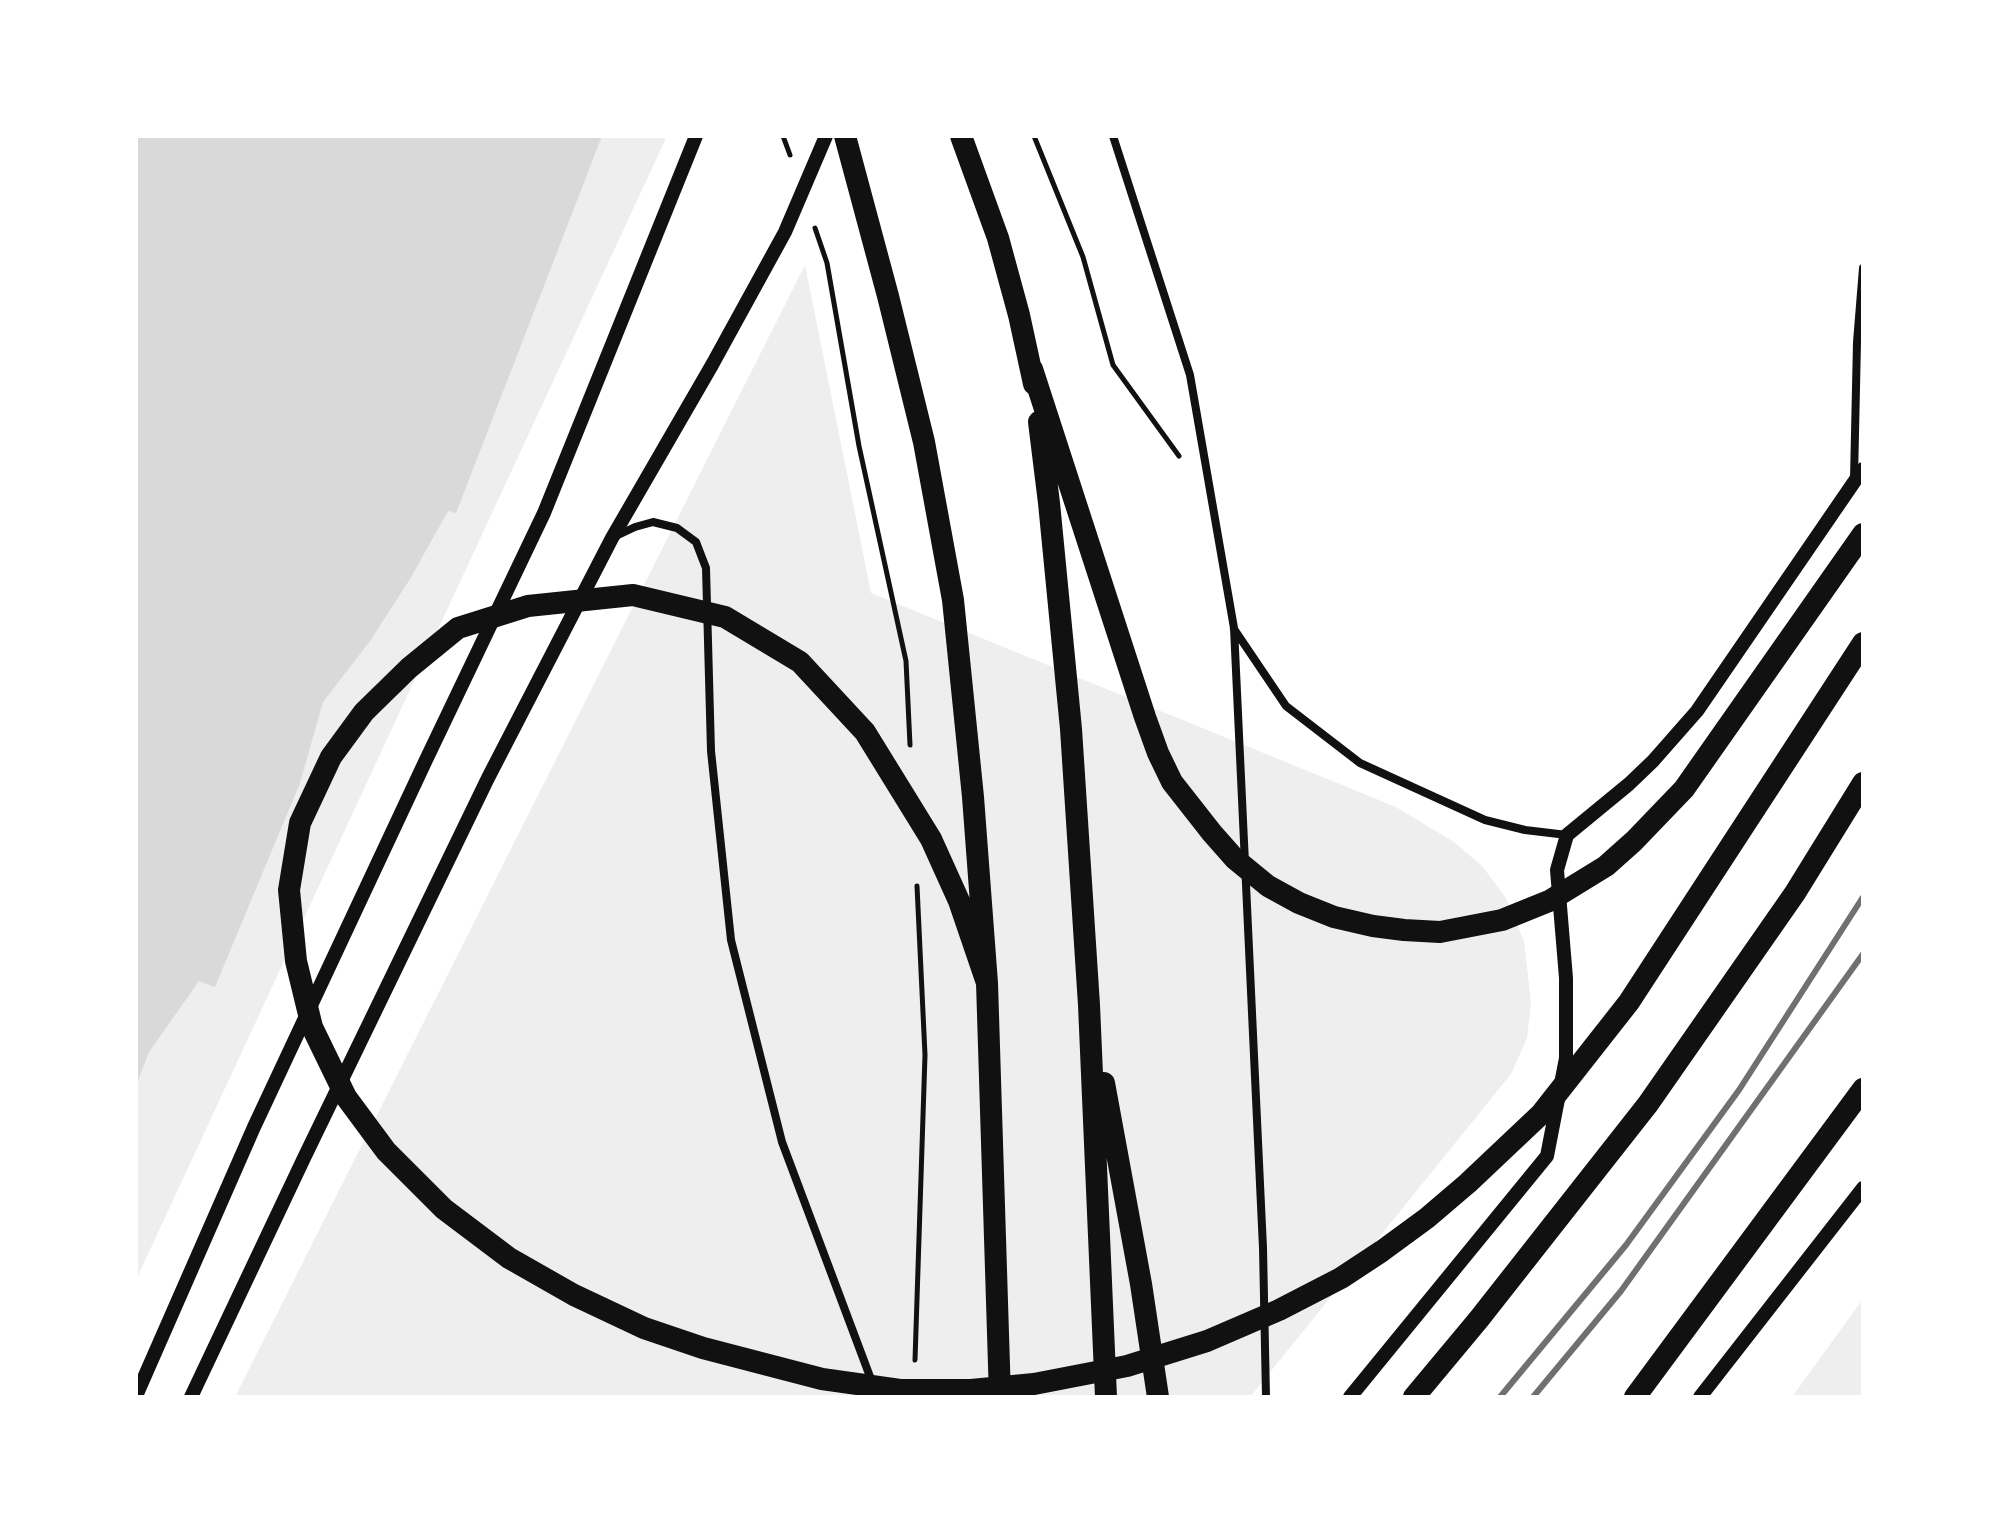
<!DOCTYPE html>
<style>
body{margin:0}
#map{position:relative;width:1999px;height:1533px;overflow:hidden;background:#fff;font-family:"Roboto Condensed",sans-serif}
canvas{display:block}
.frame{position:absolute;inset:0;border:138px solid #fff;pointer-events:none}
</style>
<div id="map">
<canvas width="1999" height="1533"></canvas>
<div class="frame"></div>
</div>
<script>
const g = document.querySelector('canvas').getContext('2d');
g.lineJoin = 'round';
function fill(path, color) { g.fillStyle = color; g.fill(path, 'evenodd'); }
const shape = rows => new Path2D(rows.map(r => 'M' + r).join(''));
function trace(path, color, width, dash) { g.strokeStyle = color; g.lineWidth = width; g.lineCap = dash ? 'butt' : 'round'; g.setLineDash(dash || []); g.stroke(path); }
fill(shape([
 [136,136,667,136,136,1280],
 [805,265,871,593,1396,807,1454,842,1482,866,1506,898,1524,941,1531,1003,1527,1038,1511,1074,1250,1397,235,1397],
 [1863,1299,1863,1397,1792,1397]
]), '#eee');
fill(shape([
 [136,136,602,136,456,513,448,511,410,579,370,641,323,702,300,783,215,987,199,981,149,1052,136,1086]
]), '#d9d9d9');
trace(shape([
 [783,136,790,155],
 [1034,136,1083,257,1113,365,1179,456],
 [815,228,827,263,859,446,906,661,910,745],
 [915,1360,925,1055,917,886]
]), '#111', 5);
trace(shape([
 [1113,136,1190,375,1234,628,1263,1248,1266,1397],
 [1854,479,1857,342,1863,268],
 [616,536,635,527,653,522,677,528,696,542,706,568,711,751,731,940,782,1142,872,1382],
 [1234,629,1286,706,1360,763,1485,820,1525,830,1567,835]
]), '#111', 8);
trace(shape([
 [136,1396,254,1127,425,762,544,513,696,136],
 [191,1397,304,1158,488,778,612,538,712,365,785,232,826,136],
 [1350,1397,1547,1156,1566,1058,1566,978,1557,870,1567,835,1629,784,1653,761,1697,711,1863,469],
 [1700,1397,1863,1188]
]), '#111', 14);
trace(shape([
 [845,136,888,296,924,442,953,600,973,797,987,983,1000,1397],
 [961,136,998,238,1019,315,1034,384],
 [1032,369,1145,717,1158,753,1172,782,1212,833,1235,859,1268,886,1299,903,1334,917,1373,926,1404,930,1440,932,1502,920,1549,901,1606,866,1634,841,1684,789,1863,534],
 [1039,422,1049,503,1071,729,1089,1005,1106,1397],
 [987,983,959,901,931,839,865,732,800,662,725,617,633,595,528,606,458,628,409,668,364,712,331,757,300,823,289,890,296,961,312,1027,346,1097,386,1151,444,1209,509,1258,574,1295,644,1328,703,1348,822,1379,900,1390,971,1390,1034,1384,1127,1366,1207,1341,1279,1310,1341,1278,1382,1251,1427,1218,1468,1183,1541,1114,1629,1002,1863,643],
 [1104,1083,1141,1284,1158,1397],
 [1414,1397,1479,1319,1648,1104,1795,893,1863,783],
 [1635,1397,1863,1089]
]), '#111', 22);
trace(shape([
 [1500,1397,1626,1245,1739,1090,1863,897],
 [1533,1397,1621,1291,1863,954]
]), '#707070', 6);
</script>
